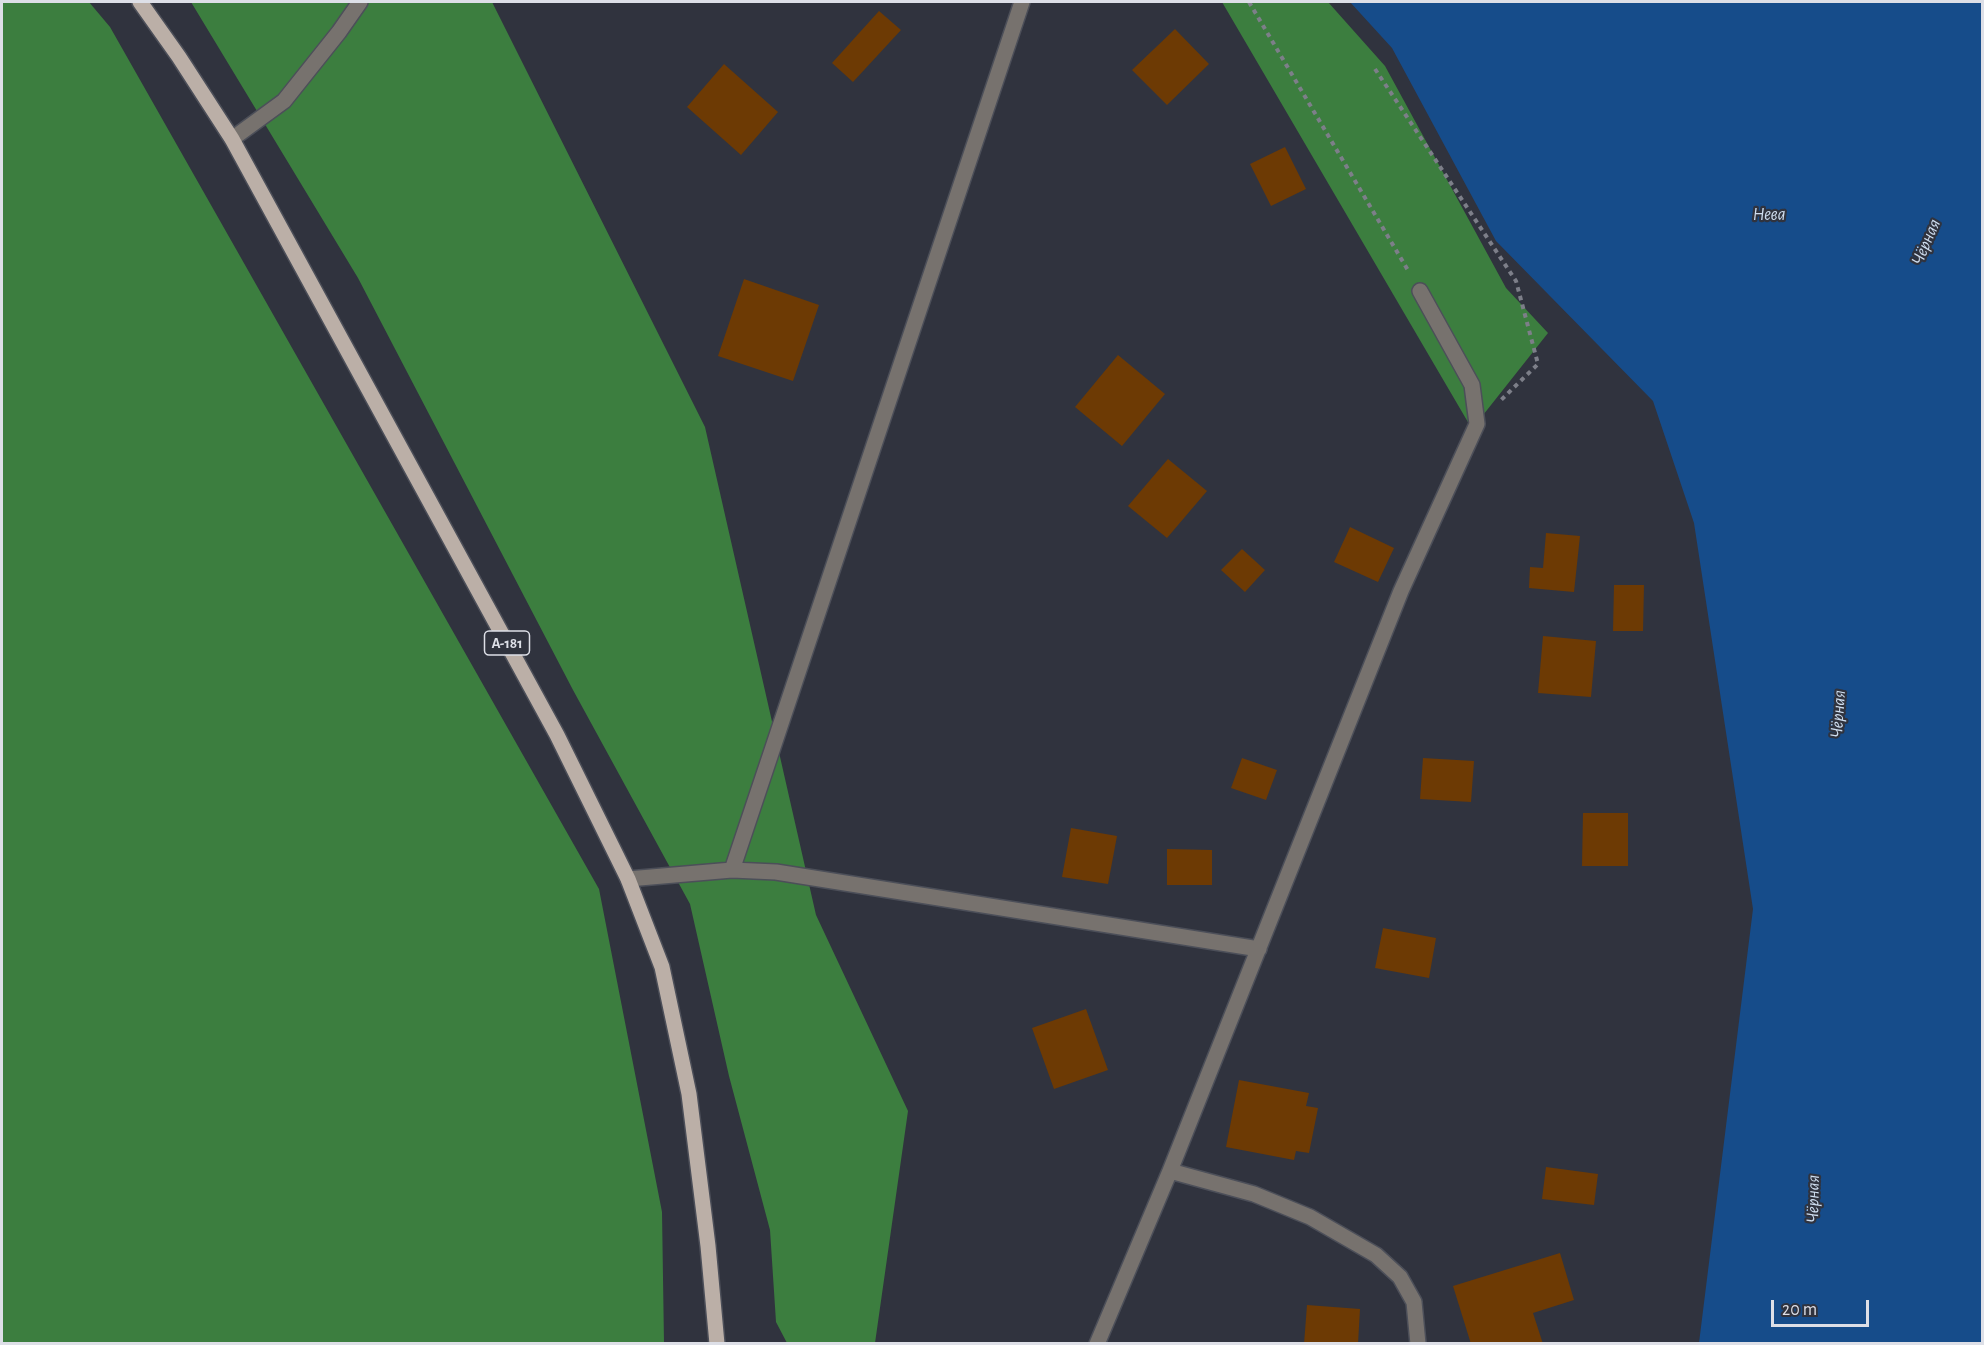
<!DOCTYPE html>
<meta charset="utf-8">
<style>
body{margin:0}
#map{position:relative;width:1984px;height:1345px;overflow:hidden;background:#30333e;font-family:"Alegreya Sans",sans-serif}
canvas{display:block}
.frame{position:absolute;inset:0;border:3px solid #dddfe7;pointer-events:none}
.scale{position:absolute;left:1771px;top:1300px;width:98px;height:27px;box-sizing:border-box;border:3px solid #dddfe7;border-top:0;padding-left:8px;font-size:18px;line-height:21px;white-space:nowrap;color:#dddfe7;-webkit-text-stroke:4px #30333e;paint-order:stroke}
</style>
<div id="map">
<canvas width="1984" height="1345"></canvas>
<div class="frame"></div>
<div class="scale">20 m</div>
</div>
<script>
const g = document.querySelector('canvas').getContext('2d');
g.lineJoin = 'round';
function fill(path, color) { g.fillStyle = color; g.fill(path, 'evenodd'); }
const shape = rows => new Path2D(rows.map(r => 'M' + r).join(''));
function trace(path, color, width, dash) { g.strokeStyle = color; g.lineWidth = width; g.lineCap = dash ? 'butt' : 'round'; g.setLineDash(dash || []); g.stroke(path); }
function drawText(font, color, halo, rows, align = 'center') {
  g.font = font + ' "Alegreya Sans",sans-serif'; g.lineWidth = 4.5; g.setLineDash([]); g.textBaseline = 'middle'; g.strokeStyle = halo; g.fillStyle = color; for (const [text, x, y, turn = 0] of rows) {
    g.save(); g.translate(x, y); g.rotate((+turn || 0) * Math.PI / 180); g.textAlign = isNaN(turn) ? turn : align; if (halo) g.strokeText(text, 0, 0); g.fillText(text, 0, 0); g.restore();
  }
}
fill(shape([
 [2,2,89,2,110,27,599,889,662,1212,664,1343,2,1343],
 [191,2,492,2,705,427,816,915,908,1111,875,1343,787,1343,776,1322,770,1230,729,1076,690,904,573,690,358,278],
 [1222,2,1328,2,1385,66,1506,288,1548,333,1472,429]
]), '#3c7e3f');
fill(shape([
 [1350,2,1982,2,1982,1343,1699,1343,1753,909,1694,523,1653,401,1496,241,1392,48]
]), '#164c8a');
fill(shape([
 [879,11,901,30,853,82,832,63],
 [1175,29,1209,64,1167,105,1132,70],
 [724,64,778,112,741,155,687,107],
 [1285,147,1306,189,1271,206,1250,164],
 [744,279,819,305,793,381,718,356],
 [1118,355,1165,394,1122,446,1075,407],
 [1168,459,1207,491,1167,538,1128,506],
 [1350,527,1394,548,1378,582,1334,562],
 [1546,533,1580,536,1574,592,1529,588,1530,567,1543,568],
 [1242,549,1265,570,1245,592,1221,570],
 [1614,585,1644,585,1643,631,1613,631],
 [1543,636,1596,641,1591,697,1538,693],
 [1242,758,1277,770,1266,800,1231,788],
 [1423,758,1474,761,1471,802,1420,799],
 [1583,813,1628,813,1628,866,1582,866],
 [1071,828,1117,836,1108,884,1062,877],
 [1167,849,1212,850,1212,885,1167,885],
 [1383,928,1436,938,1429,978,1375,968],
 [1086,1009,1108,1070,1054,1089,1032,1028],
 [1239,1080,1309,1093,1306,1106,1318,1108,1309,1153,1296,1151,1294,1160,1226,1147],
 [1546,1167,1598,1174,1594,1205,1542,1199],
 [1560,1253,1574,1300,1533,1313,1543,1344,1471,1344,1453,1286],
 [1307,1305,1360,1309,1358,1344,1304,1344]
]), '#6d3a04');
const minor = shape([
 [232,139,284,101,339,32,360,2],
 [732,870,776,872,1259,949],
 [628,879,732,870,1022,2],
 [1170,1171,1254,1194,1310,1217,1376,1255,1400,1277,1414,1302,1418,1344],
 [1097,1344,1170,1171,1401,591,1477,424,1472,385,1420,291]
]);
const major = shape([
 [140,2,179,57,232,139,557,735,628,879,662,967,689,1094,708,1246,717,1344]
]);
trace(minor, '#4c4f59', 18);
trace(major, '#4c4f59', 18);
trace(shape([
 [1249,2,1409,272],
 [1375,69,1516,281,1538,364,1499,402]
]), '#7d7f89', 4, [4.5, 4.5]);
trace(minor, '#77726e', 15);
trace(major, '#bbafa7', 15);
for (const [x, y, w] of [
 [507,643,45]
]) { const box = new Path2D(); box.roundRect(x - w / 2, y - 12, w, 24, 4.5); g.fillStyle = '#30333e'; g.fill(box); trace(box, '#dddfe7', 1.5); }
drawText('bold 15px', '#dddfe7', null, [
 ["А-181",507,643]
]);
drawText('italic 18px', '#ceddef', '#30333e', [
 ["Нева",1769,215],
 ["Чёрная",1926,242,-67],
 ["Чёрная",1838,714,-86],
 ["Чёрная",1813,1199,-89]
]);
</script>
